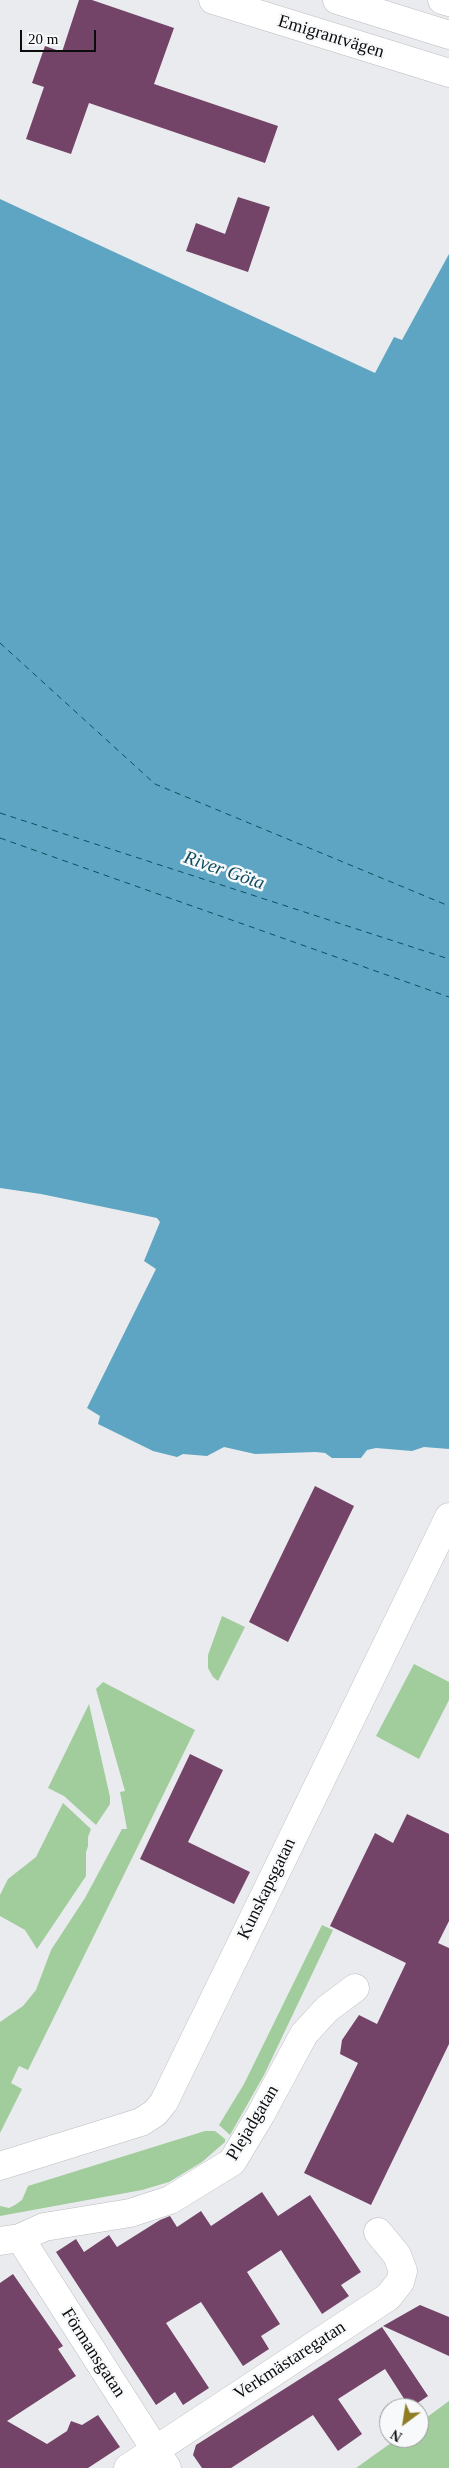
<!DOCTYPE html>
<meta charset="utf-8">
<style>
body{margin:0}
#map{position:relative;width:449px;height:2468px;overflow:hidden;background:#eaebee;font-family:"Times New Roman",serif}
canvas{display:block}
.north{position:absolute;left:379px;top:2398px;width:50px;height:50px;box-sizing:border-box;background:#f7f9fb;border:1px solid #999a9c;border-radius:50%;rotate:211deg;font-size:14px;font-weight:700;line-height:20px;text-align:center;color:#0c0c0d}
.north::after{content:'';display:block;margin:auto;width:18px;height:22px;background:#907c23;clip-path:polygon(50% 0,100% 100%,50% 72%,0 100%)}
.scale{position:absolute;left:20px;top:30px;width:76px;height:22px;box-sizing:border-box;border:2px solid #0c0c0d;border-top:0;padding-left:6px;font-size:15px;line-height:18px;white-space:nowrap;color:#0c0c0d;-webkit-text-stroke:4px #f7f9fb;paint-order:stroke}
</style>
<div id="map">
<canvas width="449" height="2468"></canvas>
<div class="north">N</div>
<div class="scale">20 m</div>
</div>
<script>
const g = document.querySelector('canvas').getContext('2d');
g.lineJoin = 'round';
function fill(path, color) { g.fillStyle = color; g.fill(path, 'evenodd'); }
const shape = rows => new Path2D(rows.map(r => 'M' + r).join(''));
function trace(path, color, width, dash) { g.strokeStyle = color; g.lineWidth = width; g.lineCap = dash ? 'butt' : 'round'; g.setLineDash(dash || []); g.stroke(path); }
function drawText(font, color, halo, rows, align = 'center') {
  g.font = font + ' "Times New Roman",serif'; g.lineWidth = 5; g.setLineDash([]); g.textBaseline = 'middle'; g.strokeStyle = halo; g.fillStyle = color; for (const [text, x, y, turn = 0] of rows) {
    g.save(); g.translate(x, y); g.rotate((+turn || 0) * Math.PI / 180); g.textAlign = isNaN(turn) ? turn : align; if (halo) g.strokeText(text, 0, 0); g.fillText(text, 0, 0); g.restore();
  }
}
fill(shape([
 [222,1616,245,1627,218,1681,213,1677,208,1668,208,1655],
 [414,1664,449,1682,449,1700,419,1759,376,1736],
 [103,1682,195,1730,28,2070,19,2066,11,2083,22,2089,0,2133,0,2022,23,2006,36,1990,51,1950,85,1898,122,1829,127,1829,120,1792,125,1791,96,1689],
 [89,1704,110,1797,110,1804,96,1825,64,1796,48,1788],
 [63,1803,91,1829,88,1837,88,1846,86,1852,86,1876,37,1949,25,1930,0,1916,0,1895,8,1879,36,1857],
 [322,1925,333,1930,264,2075,230,2135,219,2125,244,2084],
 [205,2131,215,2131,225,2139,225,2142,202,2162,169,2182,142,2190,0,2216,0,2206,9,2208,15,2205,22,2200,28,2186],
 [449,2401,449,2468,356,2468,398,2438,419,2438,419,2423]
]), '#a1cc9c');
fill(shape([
 [0,199,375,373,394,337,402,340,449,254,449,1449,424,1447,412,1451,376,1448,367,1450,361,1458,332,1458,325,1453,316,1452,255,1454,224,1447,207,1456,183,1454,177,1457,153,1451,98,1424,100,1416,87,1408,156,1269,144,1261,160,1222,157,1218,41,1194,0,1188]
]), '#5da5c2');
trace(shape([
 [0,643,155,784,449,906],
 [0,813,449,959],
 [0,838,449,997]
]), '#104d62', 1, [6, 5]);
fill(shape([
 [79,0,92,0,174,28,154,84,278,126,265,163,89,103,71,154,26,139,44,87,32,83,45,46,62,52],
 [238,197,270,207,248,272,186,251,196,223,225,234],
 [315,1486,354,1506,288,1642,249,1622],
 [190,1754,223,1770,188,1842,250,1872,234,1904,140,1859],
 [407,1814,449,1834,449,1921,438,1943,449,1948,449,2044,371,2205,304,2173,358,2063,340,2054,342,2040,359,2015,377,2024,406,1963,330,1926,375,1833,393,1843],
 [262,2192,278,2216,310,2195,361,2272,341,2285,349,2296,322,2314,281,2250,247,2272,280,2324,261,2336,269,2349,243,2366,201,2302,166,2323,209,2388,183,2405,175,2392,156,2405,56,2252,76,2239,84,2252,109,2235,117,2247,160,2220,170,2216,177,2227,201,2211,211,2226],
 [13,2274,63,2346,58,2349,76,2376,7,2421,47,2444,67,2431,71,2421,82,2425,98,2415,120,2447,88,2468,0,2468,0,2283],
 [420,2305,449,2317,449,2356,383,2326],
 [382,2327,428,2396,410,2408,385,2369,338,2399,362,2434,338,2451,313,2415,231,2468,202,2468,193,2455,196,2445]
]), '#734368');
const minor = shape([
 [0,2166,141,2122,155,2113,164,2102,449,1517],
 [20,2238,167,2468],
 [0,2241,20,2238,44,2227,130,2213,170,2200,232,2162,261,2114,304,2034,327,2009,355,1988],
 [128,2468,388,2297,400,2282,403,2271,397,2255,378,2232]
]);
const tertiary = shape([
 [213,0,449,73]
]);
const trunk = shape([
 [337,0,449,35],
 [442,0,449,2]
]);
trace(minor, '#bbbcbf', 29);
trace(tertiary, '#bbbcbf', 29);
trace(trunk, '#bbbcbf', 29);
trace(minor, '#fff', 28);
trace(tertiary, '#fff', 28);
trace(trunk, '#fff', 28);
drawText('18px', '#0c0c0d', '#f7f9fb', [
 ["Emigrantvägen",331,37,17],
 ["Kunskapsgatan",267,1889,-64],
 ["Plejadgatan",253,2123,-59],
 ["Förmansgatan",93,2353,57],
 ["Verkmästaregatan",290,2361,-33]
]);
drawText('italic 19px', '#104d62', '#f7f9fb', [
 ["River Göta",224,871,19]
]);
</script>
